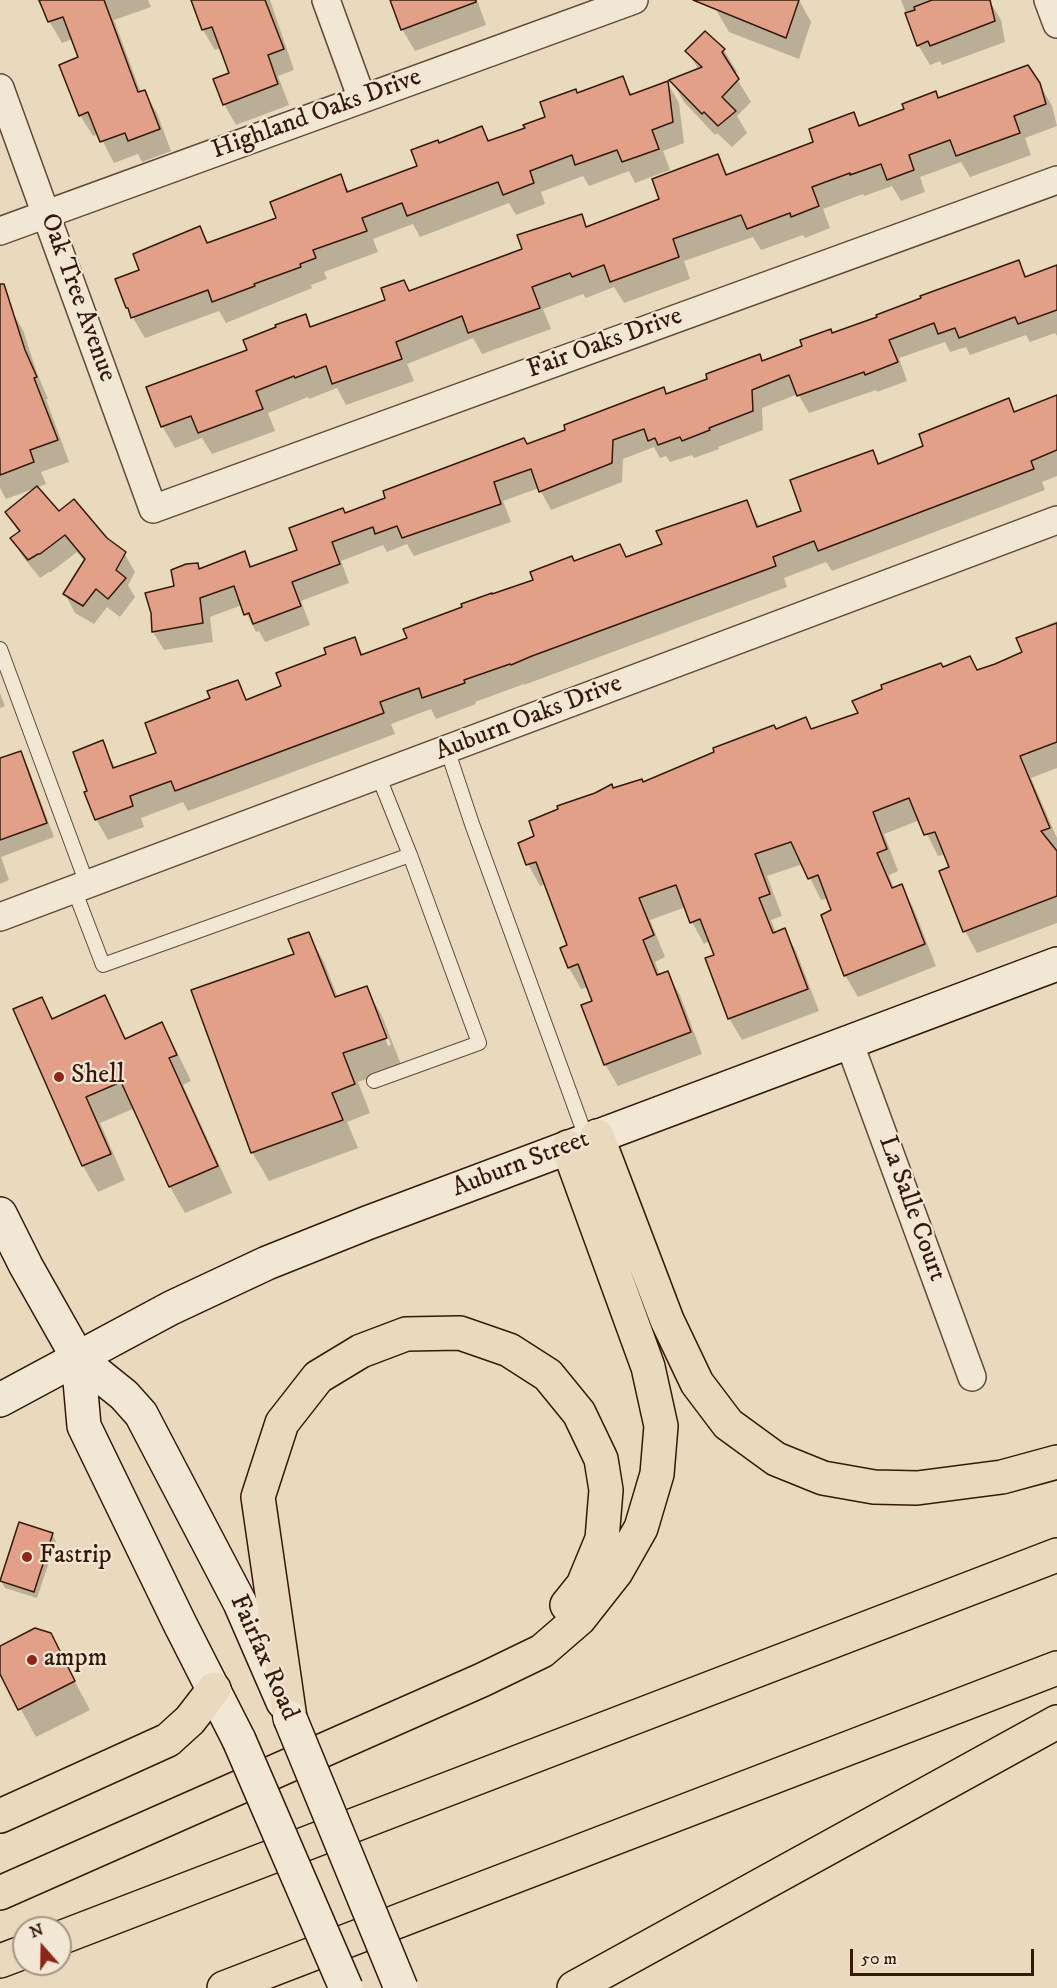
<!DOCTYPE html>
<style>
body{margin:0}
#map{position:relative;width:1057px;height:1988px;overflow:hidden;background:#e9dabd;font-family:"IM FELL DW Pica",serif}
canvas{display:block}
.north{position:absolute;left:12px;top:1916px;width:60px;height:60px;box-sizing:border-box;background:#f1e7d4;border:2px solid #a69582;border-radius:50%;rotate:340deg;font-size:16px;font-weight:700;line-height:24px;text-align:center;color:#351906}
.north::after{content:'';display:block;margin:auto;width:21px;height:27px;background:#8f2418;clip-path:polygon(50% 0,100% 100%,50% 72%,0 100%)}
.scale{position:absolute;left:850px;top:1949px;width:184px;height:27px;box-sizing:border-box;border:3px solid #351906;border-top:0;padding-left:8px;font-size:18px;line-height:21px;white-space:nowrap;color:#351906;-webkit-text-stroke:4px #f1e7d4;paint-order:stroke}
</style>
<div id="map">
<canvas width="1057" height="1988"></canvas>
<div class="north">N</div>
<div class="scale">50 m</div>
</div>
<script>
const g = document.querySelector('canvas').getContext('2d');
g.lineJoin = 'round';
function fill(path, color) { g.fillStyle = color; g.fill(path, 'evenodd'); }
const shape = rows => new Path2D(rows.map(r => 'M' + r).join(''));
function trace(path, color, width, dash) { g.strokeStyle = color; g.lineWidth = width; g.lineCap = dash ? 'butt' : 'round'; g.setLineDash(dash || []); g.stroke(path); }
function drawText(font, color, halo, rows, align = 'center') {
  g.font = font + ' "IM FELL DW Pica",serif'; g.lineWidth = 4.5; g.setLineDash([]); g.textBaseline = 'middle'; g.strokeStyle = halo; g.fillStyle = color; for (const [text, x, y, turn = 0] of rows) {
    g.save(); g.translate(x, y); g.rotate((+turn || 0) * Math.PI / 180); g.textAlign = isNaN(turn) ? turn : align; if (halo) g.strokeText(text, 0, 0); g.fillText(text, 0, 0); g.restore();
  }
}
fill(shape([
 [37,0,148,0,151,7,114,20,141,93,144,91,157,113,171,151,142,162,138,154,114,163,99,134,93,136,80,115,80,58,73,39,62,43],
 [193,0,270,0,294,70,278,76,289,105,236,125,224,104,231,74,221,48,215,50,203,30],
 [391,0,477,0,486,25,415,51,402,29],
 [721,0,799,0,811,22,799,59,729,32,716,10],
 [901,0,989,0,1001,20,1005,42,942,65,940,61,930,65,918,45],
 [705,33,724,50,737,72,734,74,751,102,737,116,747,133,732,147,717,133,715,135,684,102,672,81,699,70,687,51],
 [622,78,632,95,667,82,679,103,684,143,663,151,670,170,635,183,629,171,589,186,583,176,541,192,545,204,516,215,509,203,420,237,413,224,373,239,378,252,324,272,327,279,311,285,312,288,226,323,219,311,145,338,127,308,141,271,200,228,209,244,278,219,340,176,350,193,419,167,439,145,482,128,490,142,526,129,547,117,577,94],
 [1039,83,1052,106,1057,126,1025,138,1031,155,970,177,961,162,920,177,925,192,901,201,892,186,864,196,863,194,823,209,830,228,805,238,803,235,761,250,753,237,684,261,690,279,624,303,614,287,586,298,583,294,543,309,551,329,482,354,473,338,407,364,414,381,346,405,337,388,309,399,308,397,268,413,275,431,212,454,202,438,175,448,162,426,249,351,305,316,312,328,524,250,581,216,588,228,661,200,717,156,729,176,815,143,853,114,861,127,939,99],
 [1018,262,1028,278,1057,267,1057,336,1055,333,1030,342,1026,335,970,355,966,347,950,352,945,342,899,358,907,381,877,392,876,390,809,413,798,394,762,408,763,430,718,447,719,449,694,458,692,455,670,462,666,456,660,458,654,447,623,459,622,482,551,510,539,488,503,501,511,522,414,556,407,544,387,552,383,545,341,561,349,583,301,601,310,625,265,642,259,631,256,632,242,605,210,617,213,642,164,650,153,632,176,587,197,565,200,570,244,553,253,568,299,551,345,514,567,431,663,389,667,395,763,362],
 [0,293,23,330,37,373,48,399,46,399,69,462,41,472,46,484,6,499,0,488],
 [1057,397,1057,476,1042,482,1045,490,832,571,826,562,784,578,787,587,524,685,524,684,475,702,476,704,436,719,431,709,391,724,395,734,188,811,183,802,141,818,144,827,108,840,96,819,89,791,102,742,116,769,158,754,212,699,237,682,248,701,283,687,354,639,364,656,409,639,574,563,620,545,627,558,664,545,746,502,760,527,803,512,872,452,880,465,925,447,1008,400,1016,413],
 [7,512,59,513,106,539,124,553,135,572,128,585,135,597,120,617,107,607,94,624,75,613,65,594,85,562,77,552,51,572,49,572,40,578,23,557,12,539,19,533],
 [1057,621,1057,768,1031,778,1057,838,1057,923,977,953,965,931,951,867,946,854,938,856,920,820,884,834,898,871,889,875,894,889,901,886,913,907,936,966,858,997,845,975,833,911,828,898,821,900,803,864,767,876,782,916,771,920,776,933,784,930,796,951,819,1011,742,1040,729,1018,716,955,710,941,704,944,692,922,686,907,650,920,665,957,655,962,660,976,667,973,680,995,702,1054,618,1086,605,1064,594,1001,588,987,581,989,569,968,569,946,546,884,540,886,528,864,536,836,613,790,643,784,775,730,812,730,860,714,943,669,977,671,1024,653,1048,628,1047,625],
 [0,693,5,706,0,708],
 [20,752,28,767,54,837,1,857,9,880,0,884,0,760],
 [308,934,324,962,338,998,366,988,382,1016,402,1067,358,1082,370,1113,347,1122,358,1148,269,1181,252,1152],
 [377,1016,380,1016,391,1045,388,1046],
 [105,997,127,1040,161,1024,176,1050,191,1081,183,1085,232,1193,185,1213,170,1187,135,1108,100,1123,125,1180,98,1192,83,1166,15,1010,41,999,54,1020],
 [52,1535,56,1541,37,1598,5,1588,1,1581],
 [50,1635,90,1710,36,1737,0,1671,0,1648]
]), '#0003');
const building = shape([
 [39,0,104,0,138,92,145,90,160,129,128,141,125,133,100,142,88,112,79,116,59,65,78,57,63,17,48,22,39,0],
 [191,0,265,0,284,49,268,55,278,84,223,105,213,79,229,73,212,27,202,30,191,0],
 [390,0,476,0,476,2,401,30,390,0],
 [693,0,799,0,786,38,693,0],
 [932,0,990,0,995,21,930,46,928,41,917,46,905,13,915,10,914,7,932,0],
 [705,31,725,49,722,52,739,79,722,97,736,111,718,126,704,112,702,114,669,80,702,67,685,51,705,31],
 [1028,65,1040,83,1046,104,1014,116,1020,133,956,156,950,140,909,155,914,170,887,180,881,164,850,175,850,173,812,187,819,206,791,217,790,213,747,229,741,215,673,239,679,257,610,282,604,265,572,277,570,273,532,287,540,308,468,333,462,316,396,342,402,359,332,384,326,366,295,378,294,376,256,391,263,409,198,433,191,416,161,427,146,387,247,350,243,340,276,327,275,325,306,314,310,327,385,300,381,288,404,280,409,291,522,249,517,235,582,214,586,227,659,199,652,179,718,154,726,175,813,142,809,129,830,121,854,112,859,126,904,109,902,104,936,91,938,98,1028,65],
 [623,76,630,95,668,81,673,122,652,130,659,149,622,162,617,150,575,165,572,155,530,171,534,183,503,195,498,182,407,216,402,203,362,218,367,231,313,250,316,258,300,264,301,267,254,284,255,286,212,302,208,290,131,318,128,308,126,308,115,279,139,270,133,254,200,226,207,243,276,218,270,202,341,174,347,192,417,166,411,150,438,140,439,143,482,126,488,141,525,128,523,125,545,117,540,102,576,89,577,93,623,76],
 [1019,260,1025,277,1057,265,1057,310,1018,324,1015,317,959,338,955,328,938,334,934,323,889,340,898,362,865,375,864,372,797,396,789,375,752,390,753,411,709,428,710,430,682,441,680,437,658,445,655,438,648,441,644,429,613,440,612,463,539,492,531,469,494,482,501,504,402,538,397,526,375,534,373,527,332,542,340,564,292,582,301,606,253,624,249,613,244,615,234,586,200,598,203,623,152,632,151,613,145,593,174,586,171,570,186,564,198,563,199,569,245,551,250,567,297,550,289,528,343,508,345,513,385,498,383,491,524,438,527,444,565,430,564,425,664,387,666,394,707,379,706,374,760,354,762,361,802,346,800,340,831,329,832,333,877,317,876,315,921,298,920,296,1019,260],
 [0,284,4,284,25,350,37,377,34,378,58,440,30,450,34,462,0,475,0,284],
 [1057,395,1057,450,1031,461,1034,469,818,551,814,541,773,557,776,566,532,656,511,665,510,664,464,680,465,683,422,698,419,688,380,702,384,713,175,791,171,781,130,796,133,806,95,820,84,792,87,791,73,752,103,740,113,768,156,753,145,723,210,698,207,691,238,680,246,700,281,686,276,673,326,654,324,648,355,637,361,655,407,638,403,629,462,607,461,604,492,593,492,594,533,580,530,572,572,556,574,561,620,544,626,557,662,544,656,531,747,500,757,527,801,511,790,480,873,450,878,464,923,446,919,434,1009,398,1014,412,1057,395],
 [37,486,59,511,74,499,107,538,126,552,116,570,126,578,108,599,96,589,83,606,63,594,85,559,65,535,40,554,38,554,28,560,10,538,20,531,5,512,37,486],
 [1057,623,1057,742,1020,756,1050,828,1041,831,1057,851,1057,896,963,932,939,871,949,867,935,832,924,835,909,798,873,812,887,849,877,853,892,888,902,884,925,944,844,976,821,915,831,910,818,875,808,879,791,842,755,854,770,894,759,898,773,933,785,928,808,989,728,1019,705,958,714,955,700,919,690,923,676,885,639,898,654,935,643,940,657,975,668,971,691,1032,604,1065,581,1005,592,1001,578,964,568,968,560,948,567,945,536,862,526,865,518,843,534,836,529,821,558,809,557,806,595,793,612,784,613,788,642,779,643,782,714,752,713,748,774,725,776,729,806,717,811,729,858,713,852,701,882,689,881,685,941,663,943,667,970,656,977,670,995,664,1022,652,1016,638,1057,623],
 [21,751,47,823,0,840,0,758,21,751],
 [309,932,335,997,367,986,387,1038,343,1053,355,1084,332,1093,343,1120,251,1153,191,990,294,954,288,939,309,932],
 [105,995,125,1039,162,1022,177,1055,169,1058,218,1166,169,1187,121,1082,86,1097,111,1154,82,1166,13,1009,42,997,52,1019,105,995],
 [19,1522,53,1533,34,1592,0,1581,19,1522],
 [35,1628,51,1633,75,1681,18,1710,0,1674,0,1646,35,1628]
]);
fill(building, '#e2a089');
trace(building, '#351906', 1.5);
const service = shape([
 [0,649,87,884],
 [447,749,472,824,587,1140],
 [378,775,410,855],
 [74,889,103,965,410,855,479,1043,374,1081]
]);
const minor = shape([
 [326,0,362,99],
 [1048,0,1057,24],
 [0,88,153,509,1057,180],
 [0,231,634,0],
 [0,917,1057,520],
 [849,1042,972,1377]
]);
const secondary = shape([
 [0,1214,26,1266,78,1358,124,1395,141,1414,240,1603,283,1702],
 [78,1358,84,1426,180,1624,239,1740],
 [0,1400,171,1308,267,1263,367,1223,1057,964]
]);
const motorway = shape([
 [597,1136,667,1320,697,1383,728,1424,776,1459,823,1478,874,1487,917,1488,1002,1477,1057,1462],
 [290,1718,258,1497,282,1423,318,1377,361,1351,406,1334,460,1333,509,1350,548,1375,579,1413,601,1459,606,1490,602,1539,583,1585,567,1605],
 [0,1816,168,1740,190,1720,214,1689],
 [0,1893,482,1680,542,1651,579,1619,616,1572,641,1528,657,1474,661,1426,648,1367,568,1147],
 [60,1938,1057,1555],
 [0,1961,24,1952],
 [224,1988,1057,1668],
 [574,1988,1057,1722]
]);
trace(service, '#624934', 16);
trace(minor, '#624934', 30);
trace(secondary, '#351906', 36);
trace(motorway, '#351906', 36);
trace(service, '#f1e7d4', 14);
trace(minor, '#f1e7d4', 27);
trace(secondary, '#f1e7d4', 33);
trace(motorway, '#e9dabd', 33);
const secondaryBridge = shape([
 [290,1718,401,1988],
 [239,1740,346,1988]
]);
trace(secondaryBridge, '#351906', 36, []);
trace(secondaryBridge, '#f1e7d4', 33);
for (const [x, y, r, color] of [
 [59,1077,6,"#8f2418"],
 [27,1557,6,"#8f2418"],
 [32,1660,6,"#8f2418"]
]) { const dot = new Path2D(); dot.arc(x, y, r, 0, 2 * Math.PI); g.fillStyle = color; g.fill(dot); trace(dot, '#f1e7d4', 2); }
drawText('26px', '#351906', '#f1e7d4', [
 ["Highland Oaks Drive",317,115,-20],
 ["Oak Tree Avenue",77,298,70],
 ["Fair Oaks Drive",605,344,-20],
 ["Auburn Oaks Drive",529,719,-21],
 ["Auburn Street",521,1165,-21],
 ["La Salle Court",911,1209,70],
 ["Fairfax Road",263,1658,66]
]);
drawText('26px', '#351906', '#f1e7d4', [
 ["Shell",71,1077],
 ["Fastrip",39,1557],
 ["ampm",44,1660]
], 'left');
</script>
